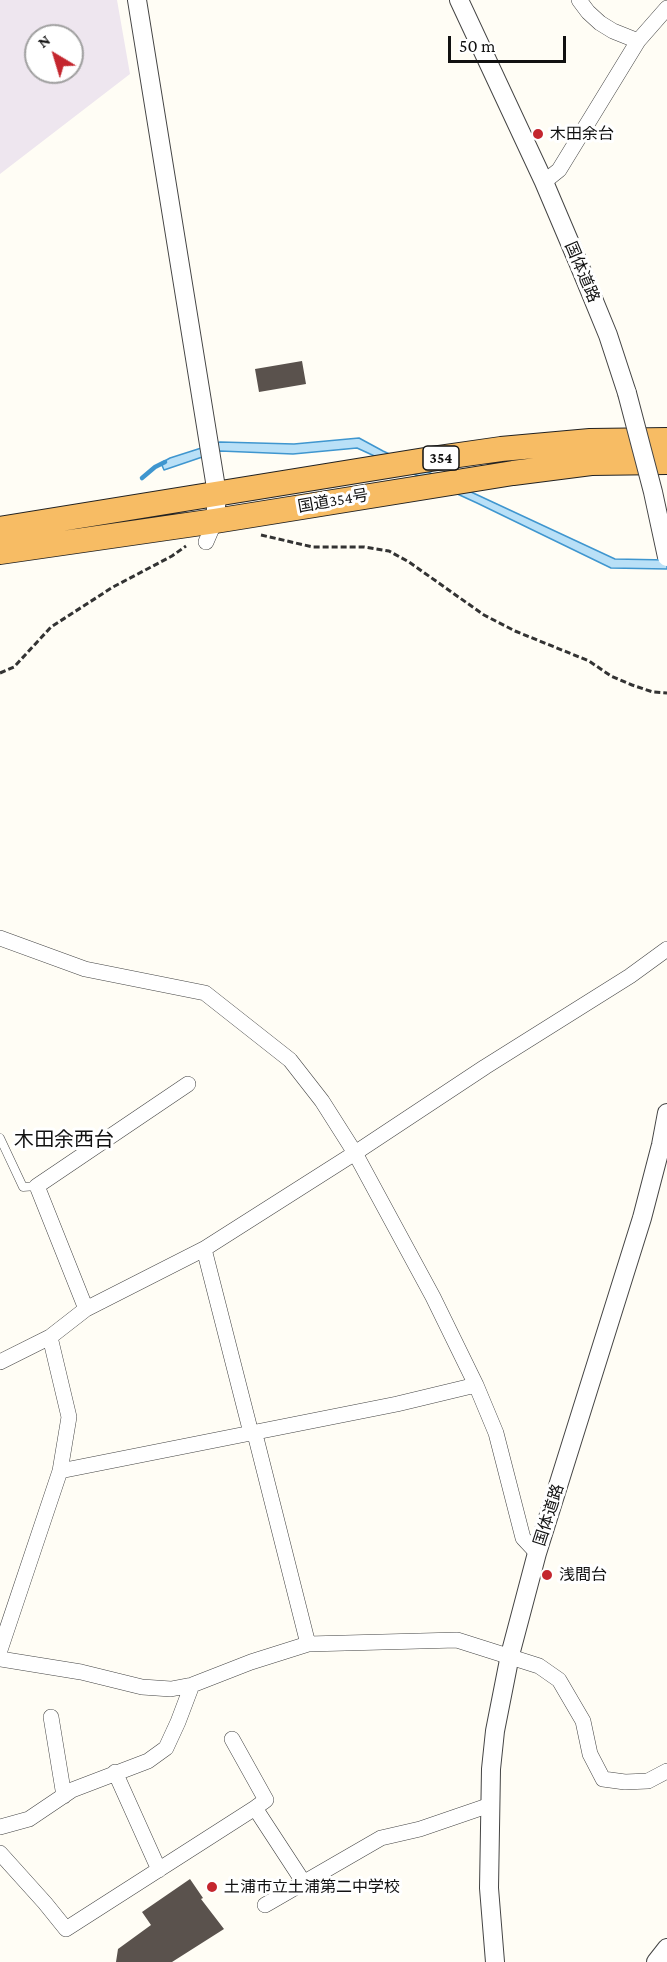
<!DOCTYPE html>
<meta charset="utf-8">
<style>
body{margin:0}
#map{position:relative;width:667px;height:1962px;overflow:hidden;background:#fffdf5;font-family:"Crimson Pro",serif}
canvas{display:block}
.north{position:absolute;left:24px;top:24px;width:60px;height:60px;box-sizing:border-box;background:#fff;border:2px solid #a0a0a0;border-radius:50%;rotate:322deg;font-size:16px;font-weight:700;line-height:24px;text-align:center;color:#111}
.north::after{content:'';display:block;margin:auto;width:21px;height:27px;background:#c4262e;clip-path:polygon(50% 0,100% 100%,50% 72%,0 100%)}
.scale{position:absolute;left:448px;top:36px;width:118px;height:27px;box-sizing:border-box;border:3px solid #111;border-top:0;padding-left:8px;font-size:18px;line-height:21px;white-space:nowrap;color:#111;-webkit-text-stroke:4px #fff;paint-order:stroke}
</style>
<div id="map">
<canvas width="667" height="1962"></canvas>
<div class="north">N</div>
<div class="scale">50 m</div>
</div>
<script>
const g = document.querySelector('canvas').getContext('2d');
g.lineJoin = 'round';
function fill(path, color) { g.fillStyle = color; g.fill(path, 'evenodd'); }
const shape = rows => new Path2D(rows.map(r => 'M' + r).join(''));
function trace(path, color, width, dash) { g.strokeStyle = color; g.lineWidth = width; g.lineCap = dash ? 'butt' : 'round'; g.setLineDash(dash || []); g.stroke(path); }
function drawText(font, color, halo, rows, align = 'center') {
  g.font = font + ' "Crimson Pro","Noto Sans JP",serif'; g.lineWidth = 6; g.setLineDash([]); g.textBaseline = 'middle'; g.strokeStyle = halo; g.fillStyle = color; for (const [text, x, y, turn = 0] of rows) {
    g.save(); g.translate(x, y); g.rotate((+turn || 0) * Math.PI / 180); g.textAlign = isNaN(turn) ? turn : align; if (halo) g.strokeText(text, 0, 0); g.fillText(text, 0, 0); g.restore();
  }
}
fill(shape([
 [0,0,117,0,130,74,0,174],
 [36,36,72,36,72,72,36,72]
]), '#eee6ef');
const water = shape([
 [359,438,383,451,615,559,667,560,667,569,611,568,477,503,357,448,293,454,220,451,164,470,161,463,170,458,220,442,294,444,359,438]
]);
fill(water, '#b9e0f7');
trace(water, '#3f96cf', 1.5);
trace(shape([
 [142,478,155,467,165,462]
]), '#3f96cf', 4.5);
fill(shape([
 [302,361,306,384,259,392,255,369],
 [190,1879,203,1898,201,1899,224,1929,172,1962,116,1962,118,1949,151,1925,142,1912]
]), '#5a524d');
const service = shape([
 [0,1138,23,1187,37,1186]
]);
const minor = shape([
 [579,0,588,12,600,23,613,31,638,41],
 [544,182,559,170,638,41,667,8],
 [206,542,215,521],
 [0,938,85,969,205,993,290,1060,322,1101,355,1153,433,1297,476,1385,496,1433,523,1538,537,1553],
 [204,1249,251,1433,256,1438,308,1644],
 [86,1309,37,1186,188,1084],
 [0,1362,50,1337,86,1309,204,1249,355,1153,485,1067,630,976,667,949],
 [60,1471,397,1404,476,1385],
 [0,1650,60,1471,69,1417,50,1337],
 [0,1659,81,1672,142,1687,171,1689,192,1685,251,1662,308,1644,457,1640,539,1666,559,1680,583,1721,590,1754,603,1779,625,1782,648,1781,667,1771],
 [51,1717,64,1796],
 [232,1739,266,1800,255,1808],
 [115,1772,159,1870],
 [0,1827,29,1819,72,1790,148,1761,166,1748,178,1722,192,1685],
 [0,1853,45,1903,66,1929,255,1808,304,1883],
 [265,1905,381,1838,420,1829,490,1805]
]);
const tertiary = shape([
 [137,0,217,494,215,521],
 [459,0,544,182,578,262,608,335,627,393],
 [495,1962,489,1888,491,1769,495,1731,510,1655,537,1553,642,1218,661,1145,667,1113],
 [656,1962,667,1948]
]);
const trunk = shape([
 [0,529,431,459,501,449,590,441,667,440],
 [0,552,215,521,513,473,591,463,667,462]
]);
trace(service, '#444', 9);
trace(minor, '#444', 16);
trace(tertiary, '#444', 20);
trace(trunk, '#222', 26);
trace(shape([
 [261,535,313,547,364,547,389,551,409,562,484,615,515,631,589,661,611,676,632,685,653,692,667,693],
 [0,673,14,667,51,627,113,587,172,556,186,546]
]), '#333', 3, [6, 3]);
trace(service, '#fff', 8);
trace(minor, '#fff', 15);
trace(tertiary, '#fff', 18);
trace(trunk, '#f7bc64', 24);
const tertiaryBridge = shape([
 [627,393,653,492,667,557]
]);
trace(tertiaryBridge, '#444', 20, []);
trace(tertiaryBridge, '#fff', 18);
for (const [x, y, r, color] of [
 [538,134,6,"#c4262e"],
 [547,1575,6,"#c4262e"],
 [212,1887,6,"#c4262e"]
]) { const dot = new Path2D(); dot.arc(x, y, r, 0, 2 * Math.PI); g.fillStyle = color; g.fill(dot); trace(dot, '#fff', 2); }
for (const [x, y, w] of [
 [441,458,36]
]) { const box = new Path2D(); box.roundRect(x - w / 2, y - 12, w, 24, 4.5); g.fillStyle = '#fff'; g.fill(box); trace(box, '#111', 1.5); }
drawText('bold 15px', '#111', null, [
 ["354",441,458]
]);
drawText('16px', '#111', '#fff', [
 ["木田余台",550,134],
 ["浅間台",559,1575],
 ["土浦市立土浦第二中学校",224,1887]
], 'left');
drawText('16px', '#111', '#fff', [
 ["国体道路",582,272,67],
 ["国道354号",333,501,-10],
 ["国体道路",549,1515,-72]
]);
drawText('20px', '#111', '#fff', [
 ["木田余西台",64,1140]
]);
</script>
